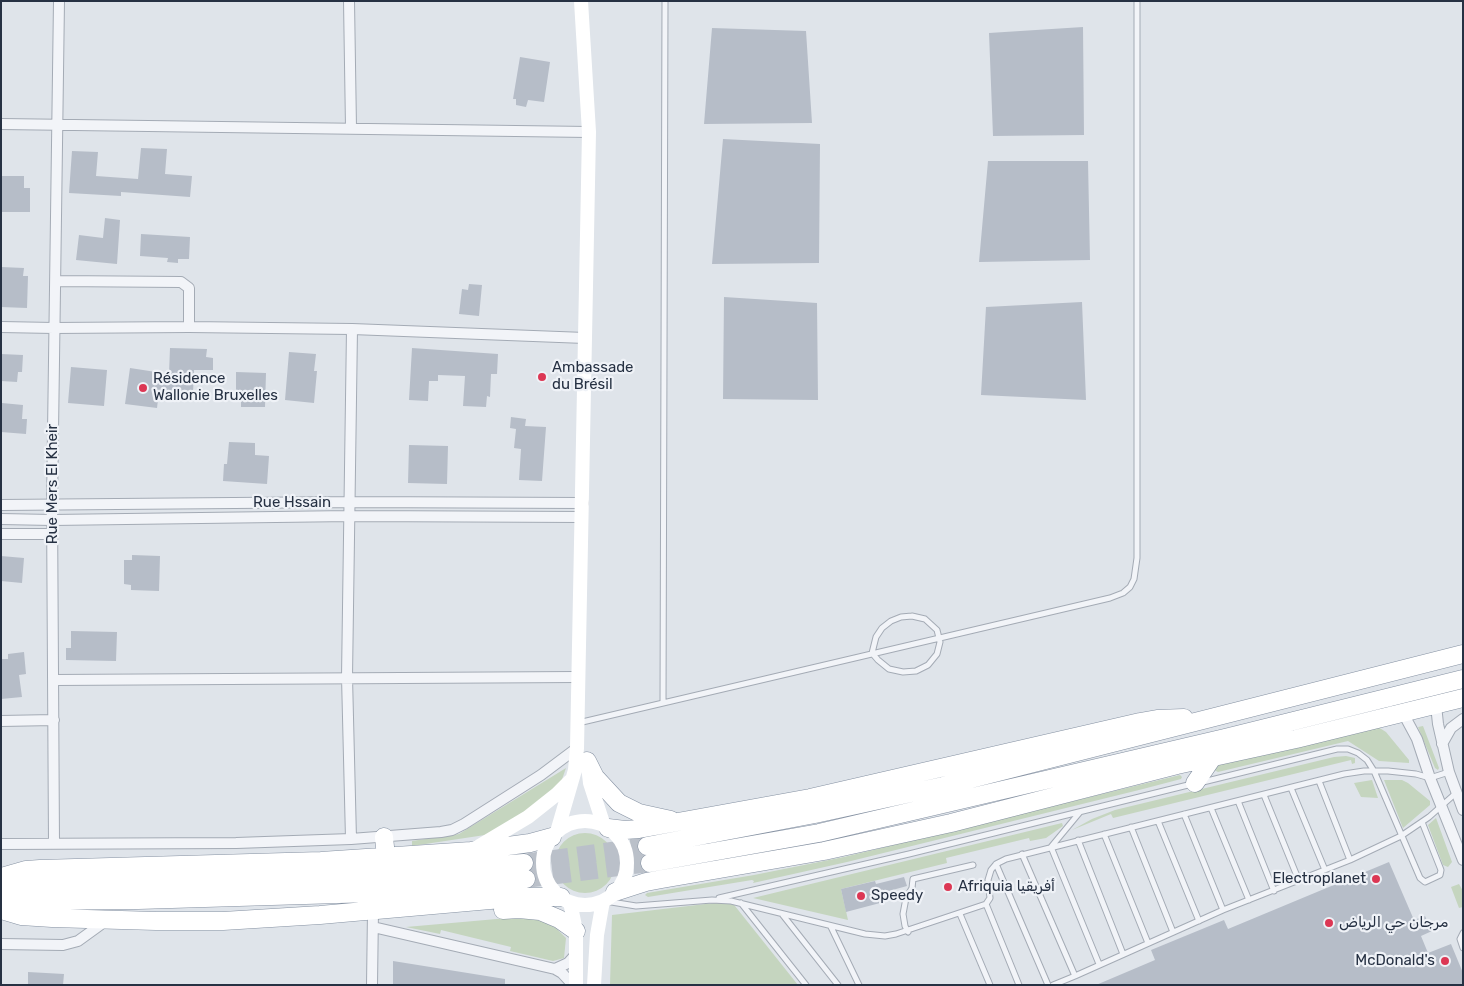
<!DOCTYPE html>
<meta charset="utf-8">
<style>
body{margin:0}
#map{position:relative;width:1464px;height:986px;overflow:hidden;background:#dfe4ea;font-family:Rubik,sans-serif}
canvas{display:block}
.frame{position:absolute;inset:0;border:2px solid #263143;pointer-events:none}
</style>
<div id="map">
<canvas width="1464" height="986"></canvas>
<div class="frame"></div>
</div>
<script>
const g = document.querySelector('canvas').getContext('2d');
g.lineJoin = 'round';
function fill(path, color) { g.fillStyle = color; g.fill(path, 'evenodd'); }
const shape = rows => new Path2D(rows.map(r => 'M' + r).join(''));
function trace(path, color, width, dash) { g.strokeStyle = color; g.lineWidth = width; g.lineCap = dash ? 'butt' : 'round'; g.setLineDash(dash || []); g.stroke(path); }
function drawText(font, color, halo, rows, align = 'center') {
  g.font = font + ' Rubik,"Noto Sans Arabic",sans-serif'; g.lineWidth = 4.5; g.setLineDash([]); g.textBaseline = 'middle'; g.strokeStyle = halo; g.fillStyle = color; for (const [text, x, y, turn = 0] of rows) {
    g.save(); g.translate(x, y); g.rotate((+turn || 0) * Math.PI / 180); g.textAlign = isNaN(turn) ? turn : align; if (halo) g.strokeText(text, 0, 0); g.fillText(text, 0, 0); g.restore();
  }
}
fill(shape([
 [1423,726,1439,768,1438,770,1435,768,1418,727],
 [1378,727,1386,732,1409,760,1409,763,1379,761,1348,741,1218,772,1214,770,1215,767,1227,762],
 [1346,756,1355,758,1355,763,1352,764,1351,760,1113,818,1111,814,1072,830,1092,819,1115,810,1334,757],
 [566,768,559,788,510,826,485,835,412,846,412,841,459,834],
 [1180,775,1182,777,1181,779,1143,789,847,862,753,883,754,881,752,880,648,897,645,895,647,893,754,875,844,857],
 [1372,780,1378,798,1361,797,1354,783],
 [1384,780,1402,780,1408,783,1430,801,1430,805,1403,828],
 [1436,818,1452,862,1448,867,1443,865,1428,825],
 [1062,823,1063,826,1046,838,1030,841,1029,838,946,858,947,863,841,889,848,920,753,898],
 '555 863a30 30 0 1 1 60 0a30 30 0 1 1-60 0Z',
 [1459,884,1463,891,1463,907,1459,908,1451,887],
 [731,901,798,985,610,985,612,915],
 [508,918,533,919,542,921,556,928,566,938,564,958,553,961,510,951,511,947,441,930,440,934,406,927]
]), '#c5d5bf');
fill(shape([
 [1083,27,1084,135,993,136,989,33],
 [712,28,806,31,812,123,704,124],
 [520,57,550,62,544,102,528,100,526,107,516,105,516,99,513,99],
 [723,139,820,144,819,263,712,264],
 [141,148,167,149,165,174,192,176,190,197,121,192,121,196,69,193,72,151,98,152,96,176,138,179],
 [988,161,1088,161,1090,260,979,262],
 [1,176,24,176,24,188,30,188,30,212,1,212],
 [105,218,120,220,117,264,76,260,79,235,103,238],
 [141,234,190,237,189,259,178,259,178,263,167,262,168,258,140,256],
 [1,267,24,268,23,276,28,276,27,308,1,307],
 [469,284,482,285,479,316,459,314,462,289,468,290],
 [724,297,817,303,818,400,723,399],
 [1082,302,1086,400,981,395,986,307],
 [170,348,207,349,206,357,213,358,213,370,194,370,193,393,159,391,157,408,125,404,130,368,169,374],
 [412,348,498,354,497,374,491,374,490,397,487,396,486,407,463,406,465,376,438,375,438,381,429,381,428,401,409,400],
 [289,352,316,354,314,371,317,371,314,403,285,400],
 [1,354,23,355,22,372,18,372,17,382,1,381],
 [71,367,107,370,104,406,68,403],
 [236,372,266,373,265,407,241,407,241,400,236,400],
 [2,403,23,405,22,419,27,419,26,434,1,432],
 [511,417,526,419,525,426,546,427,542,481,519,480,521,449,514,448,516,429,510,428],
 [229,442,255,443,255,455,269,456,267,484,223,481,224,464,227,464],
 [409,445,448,446,447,484,408,483],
 [132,555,160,556,159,591,131,590,131,585,124,584,124,560,132,560],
 [1,556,24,558,22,583,1,581],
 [71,631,117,632,116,661,66,660,66,648,71,648],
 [24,652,26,674,19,675,22,697,1,699,1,659,8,659,8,654],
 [1389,862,1414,920,1425,916,1432,931,1421,936,1428,953,1451,944,1463,973,1463,985,1096,985,1155,960,1151,950,1224,920,1228,929],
 [904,877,907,886,878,894,880,903,846,912,841,889,875,881,876,884],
 [393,961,505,979,505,985,393,985],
 [28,972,64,974,63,985,28,985]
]), '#b6bdc8');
trace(shape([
 [524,863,647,846],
 [526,879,650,863]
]), '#bac0c9', 18, [18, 9]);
const lane = shape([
 [912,616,925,619,937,630,940,642,937,654,928,665,916,671,903,672,889,669,878,660,872,653,876,637,882,628,891,621,901,617,912,616],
 [663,702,665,1],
 [578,723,1110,598,1123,593,1130,587,1134,579,1137,558,1137,1],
 [1319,781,1350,860],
 [1203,782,1337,749,1348,749,1358,753,1367,760,1374,771,1420,878,1425,882,1440,875,1441,870,1422,822],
 [1291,788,1325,870],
 [1264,795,1299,881],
 [1238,801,1274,891],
 [1211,808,1249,900],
 [1080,812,1051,847,1099,964],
 [1184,814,1223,910],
 [1158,821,1199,921],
 [1131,827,1173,932],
 [1104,834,1148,943],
 [1078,840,1123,954],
 [1022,854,1075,976],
 [996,864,1048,985],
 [719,898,909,854,1192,784],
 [605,901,636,906,712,900,731,901,865,934,885,936,896,934,986,904,990,898,988,880,991,870,996,864,1006,859,1344,774,1364,771,1388,771,1416,774,1430,778,1449,772],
 [741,903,806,985],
 [986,904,1019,985],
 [782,914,838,985],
 [960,914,990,985],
 [831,927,859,985],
 [908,932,905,926,903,914,906,898,912,888,913,879,973,865],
 [1463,933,1460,939,1463,948],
 [1053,985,1075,976,1223,910,1350,860,1401,836,1429,817,1456,793]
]);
const street = shape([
 [349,1,351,128],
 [1,124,589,132],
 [56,281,181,282,189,288,189,327],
 [1,327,54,328,189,327,352,329,585,338],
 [1,505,350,502,583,503],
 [1,519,52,520,350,516,582,517],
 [1,534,52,534],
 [54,680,577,677],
 [1436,705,1438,724,1449,772,1463,810],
 [1403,713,1417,739,1430,778,1463,860],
 [1,721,54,720],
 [1442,744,1451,728,1463,719],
 [351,839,347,677,352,329],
 [54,843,52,504,59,1],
 [1,844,236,843,351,839,441,832,452,830,464,824,541,775,577,748],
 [373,927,555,969,562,973,573,985],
 [1,944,63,945,78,941,107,920],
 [555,969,568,963,577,953],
 [372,985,373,911]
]);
const highway = shape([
 [587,761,595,777,619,803,639,813,671,820],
 [1195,783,1217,751],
 [608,828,625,830,639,829,810,798,1140,722,1157,719,1184,718],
 [384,837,386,857],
 [647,846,815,814,943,786,1463,654],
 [650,863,819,833,1225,738,1463,679],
 [1,877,26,870,40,869,321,861,471,851,530,843,552,837],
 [1,885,138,883,371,875,524,863],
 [615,892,646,882,662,879,824,851,951,823,1177,765,1296,739,1463,698],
 [1,901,138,900,372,893,526,879],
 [1,910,21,916,52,918,156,921,223,921,320,915,524,897,561,897],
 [503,910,519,909,540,911,559,919,576,931]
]);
trace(lane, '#a4abb5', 7);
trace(street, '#a4abb5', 12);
trace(highway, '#8591a2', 19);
trace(lane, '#f2f4f8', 5);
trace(street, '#f2f4f8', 10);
trace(shape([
 [588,766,590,783,604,826],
 '543 863a42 42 0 1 1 84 0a42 42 0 1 1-84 0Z',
 [557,832,575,770,577,748,589,132,581,1],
 [476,848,528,817,557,794,570,781],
 [570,902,576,931,576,985],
 [594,985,597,935,603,901]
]), '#fff', 14);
trace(highway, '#fff', 18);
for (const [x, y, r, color] of [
 [542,377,5,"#dc3754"],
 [143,388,5,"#dc3754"],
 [1376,879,5,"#dc3754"],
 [948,887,5,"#dc3754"],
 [861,896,5,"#dc3754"],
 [1329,923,5,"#dc3754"],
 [1445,961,5,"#dc3754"]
]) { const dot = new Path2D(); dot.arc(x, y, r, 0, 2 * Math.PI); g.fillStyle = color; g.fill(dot); trace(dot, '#eff2f7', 2); }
drawText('15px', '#263143', '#eff2f7', [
 ["Ambassade",552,368],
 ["du Brésil",552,385],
 ["Résidence",153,379],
 ["Wallonie Bruxelles",153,396],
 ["Electroplanet",1366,879,"right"],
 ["Afriquia أفريقيا",958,887],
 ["Speedy",871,896],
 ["مرجان حي الرياض",1339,923],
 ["McDonald's",1435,961,"right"]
], 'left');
drawText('15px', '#263143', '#eff2f7', [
 ["Rue Mers El Kheir",53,484,-90],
 ["Rue Hssain",292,503]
]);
</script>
